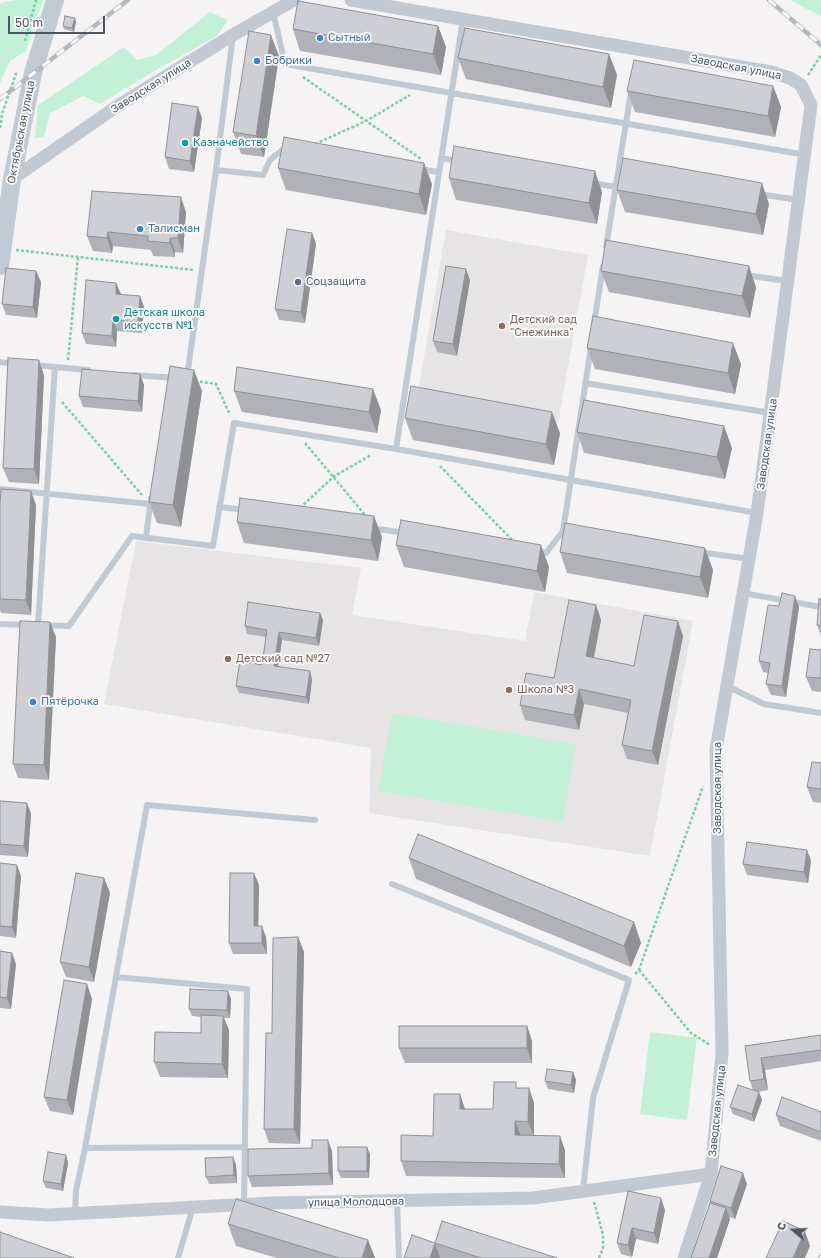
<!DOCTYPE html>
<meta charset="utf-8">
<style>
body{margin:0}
#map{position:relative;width:821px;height:1258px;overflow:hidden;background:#f5f3f3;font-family:"Golos Text",sans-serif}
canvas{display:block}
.north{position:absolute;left:773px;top:1210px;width:40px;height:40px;-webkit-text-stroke:3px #fff;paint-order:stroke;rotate:289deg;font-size:11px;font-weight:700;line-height:16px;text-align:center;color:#4a5661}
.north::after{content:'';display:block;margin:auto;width:14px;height:18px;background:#4a5661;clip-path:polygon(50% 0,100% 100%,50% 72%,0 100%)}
.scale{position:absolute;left:8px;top:16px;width:97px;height:18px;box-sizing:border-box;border:2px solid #4a5661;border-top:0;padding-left:5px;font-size:12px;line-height:14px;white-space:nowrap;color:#4a5661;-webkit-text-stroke:3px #fff;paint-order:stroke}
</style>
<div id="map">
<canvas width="821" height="1258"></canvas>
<div class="north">С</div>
<div class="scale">50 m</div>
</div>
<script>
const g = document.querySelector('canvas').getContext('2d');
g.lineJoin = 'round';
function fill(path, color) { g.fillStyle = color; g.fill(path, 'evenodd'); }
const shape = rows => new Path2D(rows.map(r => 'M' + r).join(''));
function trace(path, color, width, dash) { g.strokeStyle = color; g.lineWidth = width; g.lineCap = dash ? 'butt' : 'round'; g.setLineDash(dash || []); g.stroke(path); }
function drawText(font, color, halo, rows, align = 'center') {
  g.font = font + ' "Golos Text",sans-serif'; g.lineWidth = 3.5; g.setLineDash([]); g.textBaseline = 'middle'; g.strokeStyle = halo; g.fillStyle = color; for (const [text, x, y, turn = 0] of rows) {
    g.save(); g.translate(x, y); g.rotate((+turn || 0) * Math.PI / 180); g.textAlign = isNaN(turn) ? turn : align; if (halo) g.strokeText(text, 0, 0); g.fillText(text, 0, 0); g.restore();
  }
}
fill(shape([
 [446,230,588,255,558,423,417,398],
 [136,541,361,568,352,615,525,641,534,592,693,621,650,856,369,813,371,748,104,704]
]), '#e6e4e5');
fill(shape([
 [16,0,43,0,26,51,10,61,0,83,0,3],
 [790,0,821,0,821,16,803,7],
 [210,12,228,20,217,36,149,74,100,104,83,96,50,113,44,137,35,138,38,105,124,47,137,60,156,55],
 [392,713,576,744,563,822,378,791],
 [650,1032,697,1038,687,1120,640,1114]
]), '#c3f1d5');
trace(shape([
 [25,41,36,0],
 [808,75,821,55],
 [303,77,421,159],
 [0,128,2,114,17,71],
 [315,144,366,121,410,95],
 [16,250,194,270],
 [68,360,78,257],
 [195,381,216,384,230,415],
 [62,402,142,495],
 [305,443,366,516],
 [440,466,513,541],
 [300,508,333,477,371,455],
 [639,970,691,1033,710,1045],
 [635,974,639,970,703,786],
 [594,1202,603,1235,603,1248,599,1258]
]), '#7ad0a6', 2.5, [3, 2]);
trace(shape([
 [273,12,285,64,806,155],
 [441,158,459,161],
 [419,169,439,172],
 [216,170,263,175,270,160,282,150,289,151],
 [592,183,616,187],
 [758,194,799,200],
 [606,247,631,92],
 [745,275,788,281],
 [594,324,603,266],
 [0,362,16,364],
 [33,365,88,370],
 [133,375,176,378],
 [187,377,216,170,233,35],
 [585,383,771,413],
 [396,449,463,19],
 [0,489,150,504],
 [219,507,245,510],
 [371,528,406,533],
 [570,532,563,531,591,347],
 [146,538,151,498],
 [536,551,546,553,563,531],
 [699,552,749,559],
 [743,593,821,607],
 [0,624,26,625],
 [38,625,55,367],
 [44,625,69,626,132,536,213,546,234,423,396,449,757,513],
 [727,686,764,704,821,713],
 [392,884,629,980,593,1098,583,1191],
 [116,977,247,989,244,1205],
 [85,1148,147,805,315,820],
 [397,1201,399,1258],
 [75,1213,76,1191,85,1148,245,1147],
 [178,1258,193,1207]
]), '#c1cad2', 6);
trace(shape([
 [351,0,771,72,790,78,801,85,811,105,757,513,716,749,722,1054,711,1174,684,1258],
 [12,179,119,105,233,35,294,0],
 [0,1212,49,1215,271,1203,533,1198,711,1174]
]), '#c1cad2', 13);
trace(shape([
 [0,266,12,179,33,73,55,0]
]), '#c1cbd6', 18);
const rail = shape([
 [769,0,821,45],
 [0,99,128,0],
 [820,1258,821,1257]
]);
trace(rail, '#b5b8bd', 4.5);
trace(rail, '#fff', 3, [9]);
fill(shape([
 [76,21,74,32,64,29,63,26],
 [438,26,446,47,441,75,300,51,293,29],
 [609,54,617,75,611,108,466,79,458,58],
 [279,56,264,157,241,154,233,132],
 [773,86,781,107,775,137,635,112,627,91],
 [202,118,194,172,169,169,165,157],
 [278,168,432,184,426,215,286,190],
 [449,178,602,192,597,224,456,200],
 [617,190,769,204,763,235,625,212],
 [186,212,183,253,175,252,175,257,153,256,151,250,113,246,112,253,93,251,87,236],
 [312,233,316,244,305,323,279,320,275,309],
 [36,271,41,282,37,318,6,315,2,304],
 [601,271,756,287,750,318,609,292],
 [470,280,457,356,437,352,433,341],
 [116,283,120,295,140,296,144,307,142,333,117,331,116,347,86,344,82,333],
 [587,348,741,364,735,394,595,369],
 [140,374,144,385,142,412,83,407,79,396],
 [44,375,39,484,9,482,3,468],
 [202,391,181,527,157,523,149,502],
 [234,391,381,410,377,433,242,412],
 [405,418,560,433,554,465,413,440],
 [577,432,732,448,725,479,584,453],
 [0,505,36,505,31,615,1,613,0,610],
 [237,522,382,537,378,561,244,543],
 [396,545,549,567,545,592,404,567],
 [560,552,713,570,708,598,567,573],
 [821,599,821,636,817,625],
 [596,605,601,620,594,658,634,666,678,621,683,636,658,765,627,759,622,745,628,713,584,704,579,730,525,720,520,705,554,678],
 [779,606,799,607,786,697,771,695,766,684,768,673,763,672,759,661],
 [320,613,323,620,319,646,282,640,278,666,312,679,309,704,239,693,236,686,262,665,266,637,247,634,245,626],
 [56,637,49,780,18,778,13,764],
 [821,650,821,692,812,691,806,677],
 [821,763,821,803,813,802,807,787],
 [0,801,27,803,31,814,28,857,0,855],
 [409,858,634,922,641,943,631,967,416,879],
 [811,861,808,883,747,875,743,864],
 [0,863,21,876,16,938,0,936],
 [104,878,110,893,94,982,66,977,60,962],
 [259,885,258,926,266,937,267,954,233,954,229,943],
 [298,937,304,952,300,1144,269,1143,264,1129],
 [0,951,12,953,16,964,11,1009,0,1008],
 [87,984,92,999,73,1115,50,1111,44,1097],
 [231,999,230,1018,224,1018,229,1030,228,1078,160,1077,154,1062,201,1033,201,1017,192,1016,189,1009],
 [527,1026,532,1041,532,1063,405,1063,399,1048],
 [821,1035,821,1061,765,1070,768,1090,758,1092,762,1100,754,1122,733,1114,730,1107,753,1090,750,1081,745,1046],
 [573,1072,576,1080,574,1093,548,1089,545,1081],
 [518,1088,529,1088,534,1103,534,1135,565,1150,565,1178,406,1176,401,1161,433,1136,465,1109,493,1109],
 [821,1112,821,1141,780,1126,776,1115],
 [367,1147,370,1155,369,1178,341,1178,338,1171],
 [332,1151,333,1185,252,1187,248,1176],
 [66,1155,68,1163,63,1191,46,1188,43,1181],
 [236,1164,237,1183,209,1184,206,1177],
 [747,1184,735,1219,729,1217,730,1219,717,1258,691,1258,710,1203,710,1201],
 [628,1191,665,1210,658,1244,636,1239,632,1257,621,1254,617,1243],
 [228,1224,368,1240,375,1258,277,1258,236,1246],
 [435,1243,557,1258,404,1258]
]), '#b0b2b7');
fill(shape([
 [75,18,76,21,74,32,72,28],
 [438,26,446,47,441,75,433,54],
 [271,35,279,56,264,157,256,136],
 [609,54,617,75,611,108,603,87],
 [773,86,781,107,775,137,768,116],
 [198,107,202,118,194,172,190,161],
 [424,163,432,184,426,215,419,194],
 [595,171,602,192,597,224,589,203],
 [762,183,769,204,763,235,756,214],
 [181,197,186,212,183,253,178,238],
 [108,232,113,246,112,253,107,238],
 [312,233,316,244,305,323,301,312],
 [170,238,175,252,175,257,170,243],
 [749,266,756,287,750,318,742,296],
 [466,269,470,280,457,356,453,344],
 [36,271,41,282,37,318,33,307],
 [116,283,121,294,120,306,116,294],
 [140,296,144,307,142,333,138,322],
 [113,320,117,331,116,347,112,336],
 [733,343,741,364,735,394,728,373],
 [39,360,44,375,39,484,34,469],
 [194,370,202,391,181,527,173,505],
 [140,374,144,385,142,412,138,401],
 [373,389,381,410,377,433,369,412],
 [552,412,560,433,554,465,546,444],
 [724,426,732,448,725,479,717,457],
 [31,491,36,505,31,615,26,600],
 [374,516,382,537,378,561,371,540],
 [541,545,549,567,545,592,537,571],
 [705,548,713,570,708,598,700,577],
 [795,596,799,607,786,697,782,686],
 [596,605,601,620,591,671,586,656],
 [320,613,323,620,319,646,316,638],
 [678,621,683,636,658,765,652,751],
 [50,622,56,637,49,780,44,765],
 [279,632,282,640,277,673,274,666],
 [310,671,312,679,309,704,306,697],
 [579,689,584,704,579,730,574,715],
 [27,803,31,814,28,857,24,846],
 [807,850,811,861,808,883,804,872],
 [17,865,21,876,16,938,12,927],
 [254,873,259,885,258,937,254,926],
 [104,878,110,893,94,982,89,967],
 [634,922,641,943,631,967,624,946],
 [262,926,266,937,267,954,262,943],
 [298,937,304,952,300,1144,294,1129],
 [12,953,16,964,11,1009,7,998],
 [87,984,92,999,73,1115,67,1100],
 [228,991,231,999,230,1018,227,1010],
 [223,1016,229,1030,228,1078,222,1064],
 [527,1026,532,1041,532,1063,527,1048],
 [761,1058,765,1070,768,1090,764,1079],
 [573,1072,576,1080,574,1093,571,1085],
 [529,1088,534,1103,534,1136,528,1122],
 [759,1092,762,1100,754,1122,752,1114],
 [460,1094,465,1109,460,1109],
 [515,1121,521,1136,515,1135],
 [560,1136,565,1150,565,1178,559,1164],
 [328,1140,332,1151,333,1185,329,1173],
 [367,1147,370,1155,369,1178,367,1171],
 [66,1155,68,1163,63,1191,61,1184],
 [233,1157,236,1164,237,1183,234,1175],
 [743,1173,747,1184,735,1219,731,1208],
 [661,1198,665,1210,658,1244,654,1233],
 [726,1208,730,1219,717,1258,709,1258],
 [632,1228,636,1239,632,1257,628,1245],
 [805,1231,810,1246,805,1258,793,1258],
 [368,1240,375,1258,362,1258],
 [435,1243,440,1258,430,1258]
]), '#909195');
const building = shape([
 [298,1,438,26,433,54,293,29,298,1],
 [65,16,75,18,72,28,63,26,65,16],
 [465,28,609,54,603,87,458,58,465,28],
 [249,31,271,35,256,136,233,132,249,31],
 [634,60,773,86,768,116,627,91,634,60],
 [172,103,198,107,190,161,165,157,172,103],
 [284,137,424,163,419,194,278,168,284,137],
 [454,146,595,171,589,203,449,178,454,146],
 [623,158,762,183,756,214,617,190,623,158],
 [92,191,181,197,178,238,170,238,170,243,148,241,148,236,108,232,107,238,87,236,92,191],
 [287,229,312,233,301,312,275,309,287,229],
 [606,240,749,266,742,296,601,271,606,240],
 [446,266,466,269,453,344,433,341,446,266],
 [6,268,36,271,33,307,2,304,6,268],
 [86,280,116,283,116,294,140,296,138,322,113,320,112,336,82,333,86,280],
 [593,316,733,343,728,373,587,348,593,316],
 [8,358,39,360,34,469,3,468,8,358],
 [170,366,194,370,173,505,149,502,170,366],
 [237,367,373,389,369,412,234,391,237,367],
 [82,369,140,374,138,401,79,396,82,369],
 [411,386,552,412,546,444,405,418,411,386],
 [584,400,724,426,717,457,577,432,584,400],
 [1,489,31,491,26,600,0,599,0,505,1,489],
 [240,498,374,516,371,540,237,522,240,498],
 [401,520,541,545,537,571,396,545,401,520],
 [565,523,705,548,700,577,560,552,565,523],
 [782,593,795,596,782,686,766,684,770,663,759,661,768,605,779,606,782,593],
 [819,599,821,599,821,626,817,625,819,599],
 [569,600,596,605,586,656,634,666,644,615,678,621,652,751,622,745,631,700,579,689,574,715,520,705,526,673,554,678,569,600],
 [248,602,320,613,316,638,279,632,274,666,310,671,306,697,236,686,240,661,262,665,267,630,245,626,248,602],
 [20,621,50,622,44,765,13,764,20,621],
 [810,649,821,650,821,678,806,677,810,649],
 [812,762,821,763,821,789,807,787,812,762],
 [0,801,27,803,24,846,0,844,0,801],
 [418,834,634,922,624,946,409,858,418,834],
 [747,842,807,850,804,872,743,864,747,842],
 [0,863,17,865,12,927,0,926,0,863],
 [76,873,104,878,89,967,60,962,76,873],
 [230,873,254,873,254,926,262,926,262,943,229,943,230,873],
 [298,937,294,1129,264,1129,266,1033,272,1033,273,938,298,937],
 [0,951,12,953,7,998,0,997,0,951],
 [64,980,87,984,67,1100,44,1097,64,980],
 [190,989,228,991,227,1010,189,1009,190,989],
 [201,1015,223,1016,222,1064,154,1062,155,1032,201,1033,201,1015],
 [399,1026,527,1026,527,1048,399,1048,399,1026],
 [821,1035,821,1050,761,1058,764,1079,750,1081,745,1046,821,1035],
 [547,1069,573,1072,571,1085,545,1081,547,1069],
 [494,1082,516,1082,516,1088,529,1088,528,1122,515,1121,515,1135,560,1136,559,1164,401,1161,401,1135,433,1136,434,1094,460,1094,460,1109,493,1109,494,1082],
 [738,1085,759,1092,752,1114,730,1107,738,1085],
 [782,1097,821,1112,821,1132,776,1115,782,1097],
 [312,1140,328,1140,329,1173,248,1176,248,1149,312,1148,312,1140],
 [338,1147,367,1147,367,1171,338,1171,338,1147],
 [48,1152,66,1155,61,1184,43,1181,48,1152],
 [233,1157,234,1175,206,1177,205,1158,233,1157],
 [721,1166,743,1173,731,1208,710,1201,721,1166],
 [628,1191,661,1198,654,1233,632,1228,628,1245,617,1243,628,1191],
 [236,1199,368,1240,362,1258,339,1258,228,1224,236,1199],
 [710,1203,726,1208,709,1258,691,1258,710,1203],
 [442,1221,557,1258,481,1258,435,1243,442,1221],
 [783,1221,805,1231,793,1258,766,1258,783,1221],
 [0,1232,74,1258,0,1258,0,1232],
 [412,1235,435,1243,430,1258,404,1258,412,1235]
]);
fill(building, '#cdcfd5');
trace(building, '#909195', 1);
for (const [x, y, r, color] of [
 [320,38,4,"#3f7fe0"],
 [257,61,4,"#3f7fe0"],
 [185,143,4,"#0f9aa8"],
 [140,229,4,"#3f7fe0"],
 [298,282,4,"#5c6f8a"],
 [116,319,4,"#0f9aa8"],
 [502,326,4,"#8d6e63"],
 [228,659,4,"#8d6e63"],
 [509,690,4,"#8d6e63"],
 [33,702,4,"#3f7fe0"]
]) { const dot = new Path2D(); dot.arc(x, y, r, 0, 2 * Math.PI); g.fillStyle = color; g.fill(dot); trace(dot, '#fff', 1.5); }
drawText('11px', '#366cbe', '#fff', [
 ["Сытный",328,38],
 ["Бобрики",265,61],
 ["Талисман",148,229],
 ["Пятёрочка",41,702]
], 'left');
drawText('11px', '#4a5661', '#fff', [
 ["Заводская улица",736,67,11],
 ["Заводская улица",151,86,-32],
 ["Октябрьская улица",21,132,-79],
 ["Заводская улица",767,444,-82],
 ["Заводская улица",718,788,-90],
 ["Заводская улица",717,1111,-84],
 ["улица Молодцова",356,1202,-1]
]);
drawText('11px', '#0d838f', '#fff', [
 ["Казначейство",193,143],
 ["Детская школа",124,313],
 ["искусств №1",124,326]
], 'left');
drawText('11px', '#4e5e75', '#fff', [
 ["Соцзащита",306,282]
], 'left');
drawText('11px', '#785e54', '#fff', [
 ["Детский сад",510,320],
 ["\"Снежинка\"",510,333],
 ["Детский сад №27",236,659],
 ["Школа №3",517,690]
], 'left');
</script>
